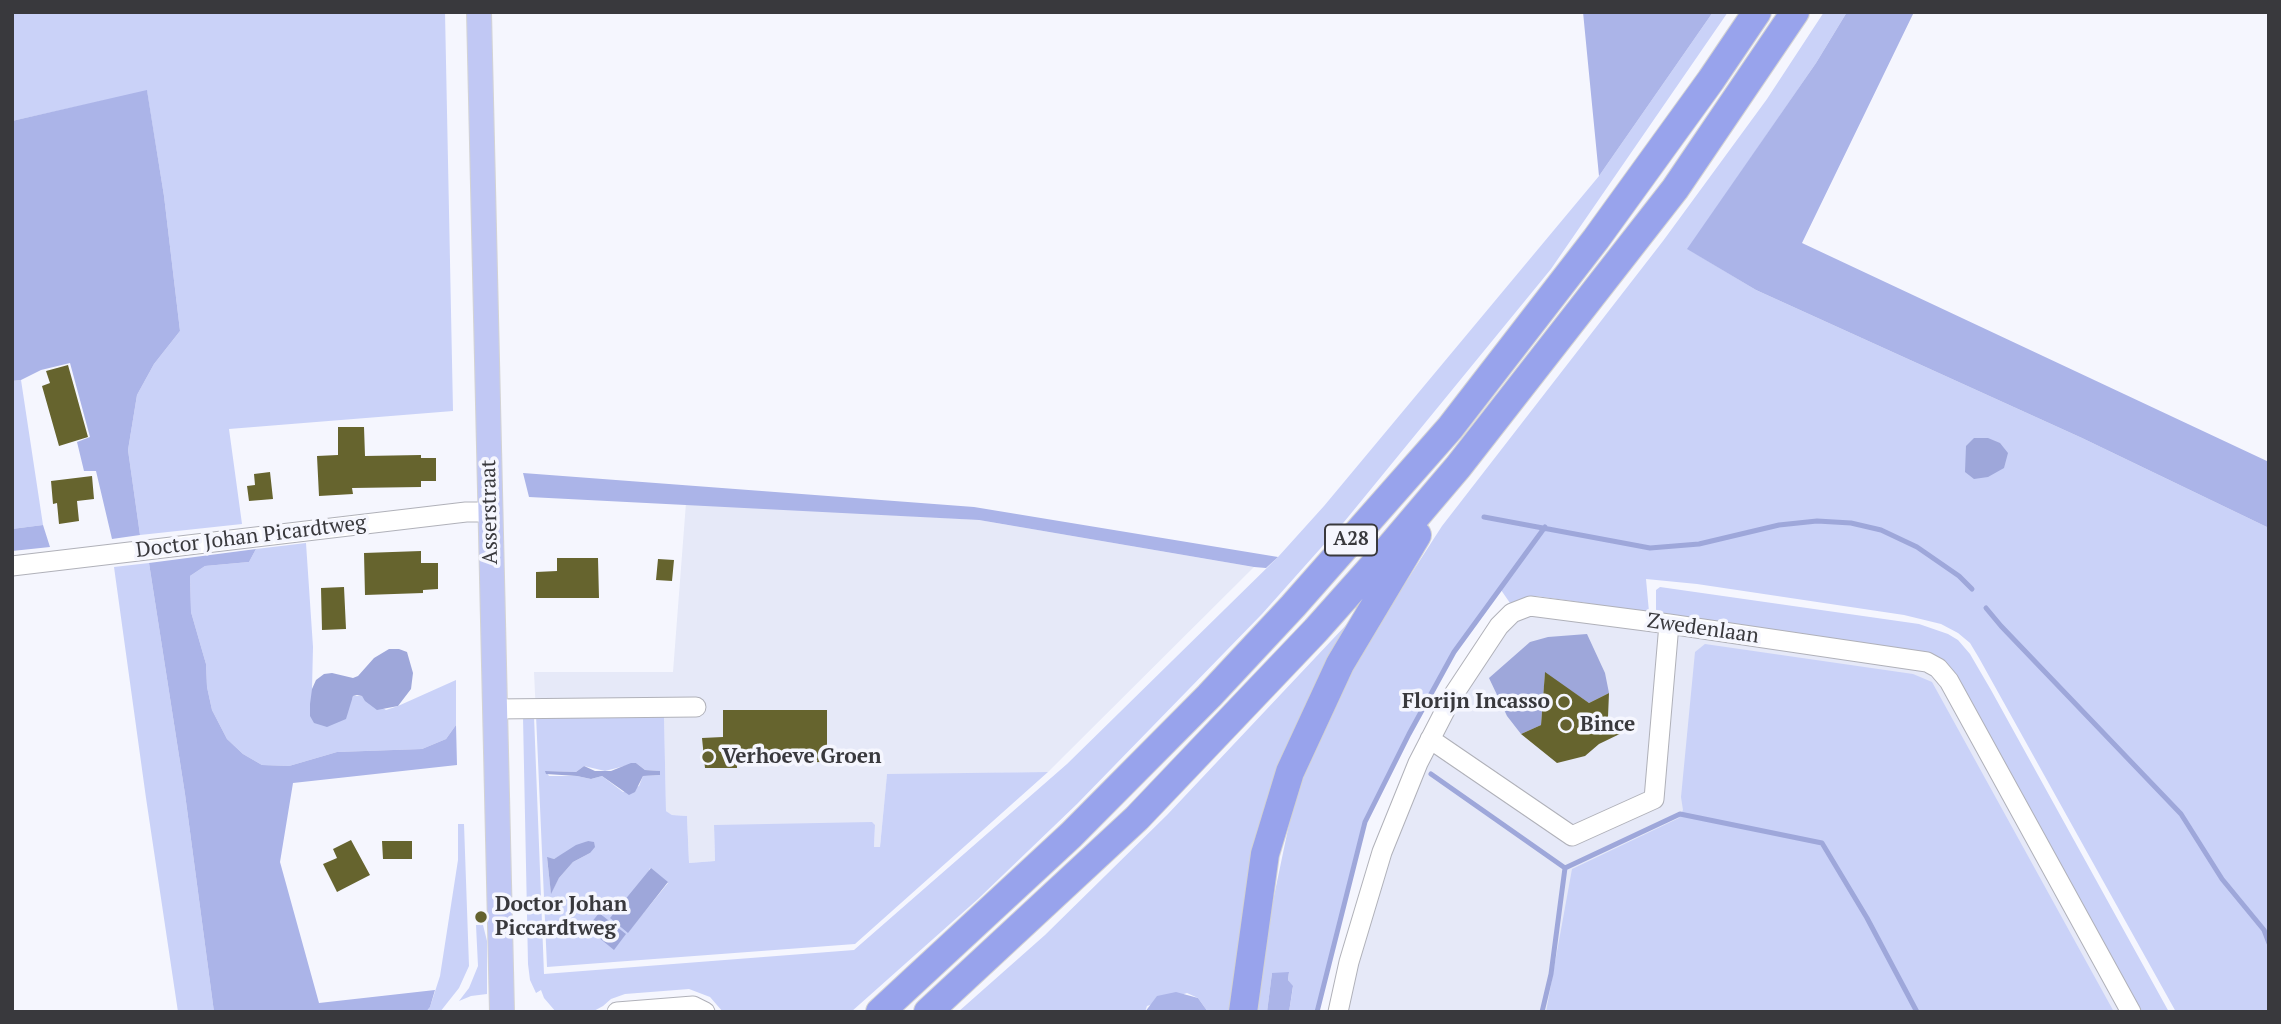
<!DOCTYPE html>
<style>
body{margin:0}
#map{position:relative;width:2281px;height:1024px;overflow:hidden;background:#f5f6fe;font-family:"PT Serif",serif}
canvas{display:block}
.frame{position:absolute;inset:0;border:14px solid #39393d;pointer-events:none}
</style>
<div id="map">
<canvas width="2281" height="1024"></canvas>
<div class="frame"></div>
</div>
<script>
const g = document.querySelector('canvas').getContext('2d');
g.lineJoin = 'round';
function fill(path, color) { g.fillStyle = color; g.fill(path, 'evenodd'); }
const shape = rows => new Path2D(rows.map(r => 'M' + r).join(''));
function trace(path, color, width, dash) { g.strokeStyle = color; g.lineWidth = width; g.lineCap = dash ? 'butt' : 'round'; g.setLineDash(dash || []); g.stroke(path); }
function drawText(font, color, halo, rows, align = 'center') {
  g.font = font + ' "PT Serif",serif'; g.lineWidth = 7; g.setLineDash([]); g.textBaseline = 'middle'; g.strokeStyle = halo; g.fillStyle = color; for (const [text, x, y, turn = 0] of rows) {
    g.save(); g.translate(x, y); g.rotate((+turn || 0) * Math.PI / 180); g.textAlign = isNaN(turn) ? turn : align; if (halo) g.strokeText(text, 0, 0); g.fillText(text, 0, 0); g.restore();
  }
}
fill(shape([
 [686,503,979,520,1254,567,1048,772,887,775,880,847,874,847,875,825,714,826,715,861,689,863,687,816,672,815,666,811,664,716,536,715,534,672,673,672],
 [1512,613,1927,662,1949,681,2131,1012,1338,1012,1418,763]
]), '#e6e9f8');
fill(shape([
 [12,12,445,12,453,411,229,429,242,524,140,535,128,450,137,395,154,364,180,331,164,196,147,91,12,121],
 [1713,12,1728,12,1551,269,1344,522,1262,614,1077,804,978,899,851,1012,723,1012,710,997,689,989,625,994,611,999,603,1006,592,1012,556,1012,544,998,541,990,536,993,530,980,528,964,523,717,534,716,544,974,854,950,1067,764,1278,557,1324,506,1599,176],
 [1824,12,1847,12,1816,63,1688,249,1756,290,2082,438,2269,528,2269,1012,2176,1012,1979,658,1970,643,1958,633,1941,624,1904,615,1697,584,1646,579,1649,612,1536,596,1510,603,1501,590,1477,619,1442,672,1365,822,1317,1012,1289,1012,1293,987,1288,980,1289,973,1272,973,1267,1012,1257,1012,1269,920,1292,810,1309,757,1345,683,1384,616,1442,526,1663,241,1767,99],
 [21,380,43,525,12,529,12,381],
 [306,543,313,647,312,689,352,699,353,696,362,696,386,710,398,706,456,680,456,725,446,739,422,749,337,752,289,766,262,765,243,754,227,739,212,710,207,687,206,664,191,612,190,576,205,566,249,562,256,549],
 [149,563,185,794,214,1012,178,1012,146,798,114,567],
 [1660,587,1919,624,1948,634,1958,640,1970,654,1991,690,2169,1012,2142,1012,1951,672,1656,614,1656,590],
 [1364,606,1308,707,1234,1012,1208,1012,1198,998,1187,993,1147,1006,1145,1012,958,1012,1045,935,1167,815],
 [1705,644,1913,674,1932,682,2114,1012,1546,1012,1572,869,1679,818,1683,810,1681,797,1695,652],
 [536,715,664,715,666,811,672,815,687,816,689,863,715,861,714,825,872,822,875,825,874,847,880,847,887,774,1048,772,855,944,547,967],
 [636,763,645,770,659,771,660,775,643,776,639,786,623,792,602,776,591,779,577,776,549,776,546,771,576,772,584,766,605,771],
 [588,841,590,853,573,862,559,878,551,893,547,858,554,859],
 [650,868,668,883,628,932],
 [458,824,464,824,469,966,459,988,440,1012,426,1012,430,1007,440,976,458,860],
 [476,925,483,925,487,941,487,994,471,996,459,1001,469,988,478,966]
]), '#cad2f8');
fill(shape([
 [1583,12,1713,12,1599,176],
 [1847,12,1914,12,1802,243,2269,462,2269,528,2082,438,1756,290,1687,249,1816,63],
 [147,90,164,196,180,331,154,364,137,395,128,450,140,535,112,539,96,471,84,471,77,442,90,437,70,363,41,370,21,380,12,381,12,121],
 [523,473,974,507,1278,557,1266,568,1254,567,979,520,529,497],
 [43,525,50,547,12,551,12,529],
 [256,549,249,562,205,566,190,576,191,612,206,664,207,687,212,710,227,739,243,754,262,765,289,766,337,752,422,749,446,739,456,725,457,765,293,783,280,862,319,1003,435,990,430,1007,426,1012,214,1012,185,794,149,563],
 [1289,972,1288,980,1293,986,1289,1012,1267,1012,1272,973],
 [1176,992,1198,998,1208,1012,1145,1012,1157,996]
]), '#abb4e8');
fill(shape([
 [1974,438,1988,438,2000,443,2008,453,2004,468,1988,477,1974,479,1965,472,1966,446],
 [1587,634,1605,673,1609,693,1589,703,1545,673,1541,725,1521,734,1507,716,1489,678,1530,642,1548,637],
 [389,649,399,649,407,652,413,673,411,689,398,706,377,710,365,701,362,696,357,695,353,696,346,719,327,727,314,723,310,716,310,704,312,689,316,680,324,674,332,673,353,678,358,676,374,658],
 [631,763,636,763,645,770,660,771,660,775,643,776,635,792,629,795,602,776,591,779,577,776,546,774,545,771,576,772,584,766,595,771,611,771],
 [588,841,594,842,595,847,590,853,573,862,559,878,551,894,547,857,554,859,576,845],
 [651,868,668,882,628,933,610,918],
 [599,913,626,934,614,950,587,928]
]), '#9ea7da');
trace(shape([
 [1484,517,1650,548,1699,544,1779,525,1817,521,1851,523,1881,530,1917,547,1959,576,1972,589],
 [1986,608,2001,626,2181,814,2222,879,2264,930,2269,943],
 [1431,774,1565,868,1680,814,1822,843,1867,918,1917,1012],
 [1317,1012,1365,822,1409,734,1454,652,1545,527],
 [1542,1012,1551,974,1565,868]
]), '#9ea7da', 5);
fill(shape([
 [68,365,88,437,59,446,42,386,50,383,46,371],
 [338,427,364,427,365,456,421,455,421,458,436,458,436,481,421,481,421,487,352,488,353,494,319,496,317,456,338,455],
 [270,472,273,499,249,501,247,486,255,485,254,474],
 [92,476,94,499,77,501,79,521,59,524,57,503,53,504,51,481],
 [421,551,421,563,438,563,438,589,423,590,423,593,365,595,364,553],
 [557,558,598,558,599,598,536,598,536,572,557,571],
 [658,559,674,560,672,581,656,580],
 [344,587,346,629,322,630,321,588],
 [1545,672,1589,703,1609,693,1608,717,1628,730,1599,744,1585,756,1557,763,1521,734,1541,725],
 [723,710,827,710,827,762,737,763,737,768,705,768,702,738,723,737],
 [351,840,370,875,337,892,323,864,337,858,333,849],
 [382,841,412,841,412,859,383,859]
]), '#66642e');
const minor = shape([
 [12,566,466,512,489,512],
 [494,709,696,707],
 [1430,739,1572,836,1654,799,1669,624],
 [617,1012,693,1006,705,1012],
 [1338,1012,1349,962,1382,852,1418,763,1452,697,1499,626,1512,613,1530,606,1669,624,1927,662,1938,668,1949,681,2131,1012]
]);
const major = shape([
 [479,12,502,1012]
]);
const highway = shape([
 [880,1012,1071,835,1209,696,1293,606,1450,428,1596,239,1711,80,1757,12],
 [928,1012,1137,818,1316,630,1390,547,1458,467,1675,189,1795,12],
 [1243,1012,1265,854,1290,772,1340,664,1417,535]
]);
trace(minor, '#b0b1b9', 21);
trace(major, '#d3d3d4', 26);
trace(highway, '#d3d3d4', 30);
trace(minor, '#fff', 19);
trace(major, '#c1c8f4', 24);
trace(highway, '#98a3ec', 28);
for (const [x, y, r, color] of [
 [1564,702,7,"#64622f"],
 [1566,725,7,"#64622f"],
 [708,757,7,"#64622f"],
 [481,917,7,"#64622f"]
]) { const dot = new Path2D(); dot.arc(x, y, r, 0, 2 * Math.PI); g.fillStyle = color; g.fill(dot); trace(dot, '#f5f6fe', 2.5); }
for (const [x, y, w] of [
 [1351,540,52]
]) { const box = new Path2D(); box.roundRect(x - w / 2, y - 15.5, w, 31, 5); g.fillStyle = '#f5f6fe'; g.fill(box); trace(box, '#39393d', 2); }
drawText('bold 19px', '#39393d', null, [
 ["A28",1351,540]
]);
drawText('21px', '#39393d', '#f5f6fe', [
 ["Asserstraat",490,512,-91],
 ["Doctor Johan Picardtweg",251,537,-7],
 ["Zwedenlaan",1703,629,8]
]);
drawText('bold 21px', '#39393d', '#f5f6fe', [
 ["Florijn Incasso",1550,702,"right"],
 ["Bince",1580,725],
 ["Verhoeve Groen",722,757],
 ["Doctor Johan",495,905],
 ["Piccardtweg",495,929]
], 'left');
</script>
